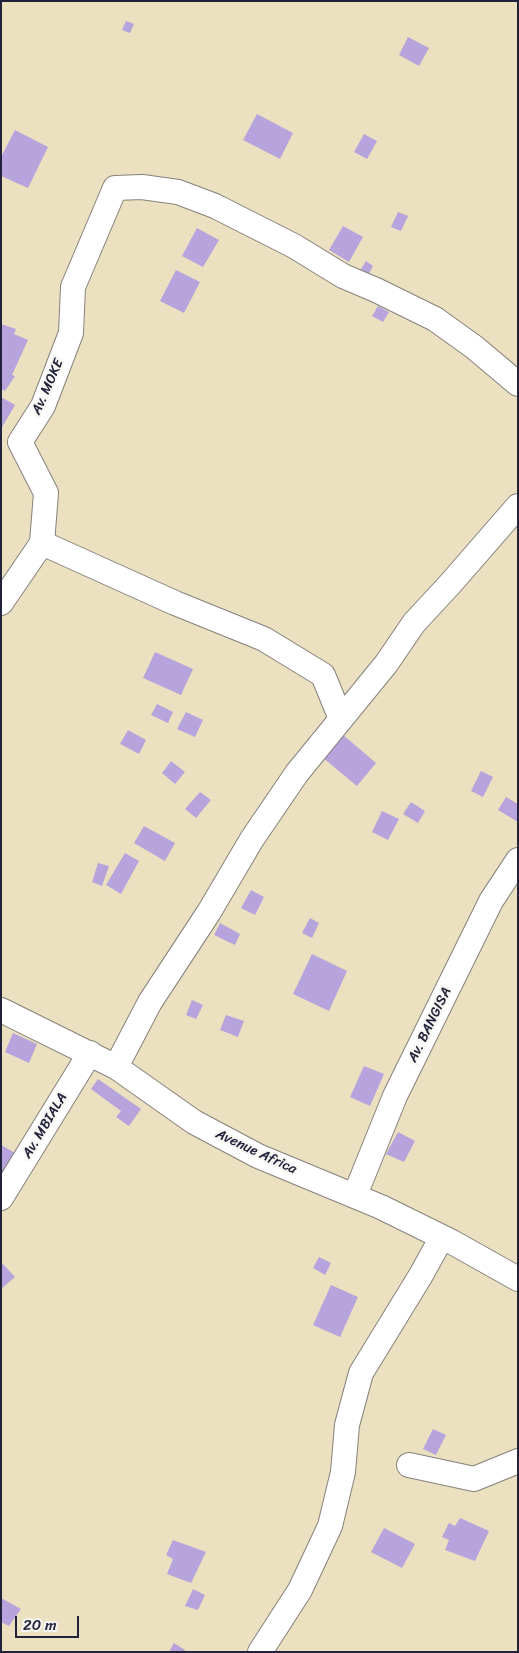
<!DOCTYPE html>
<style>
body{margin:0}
#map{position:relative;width:519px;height:1653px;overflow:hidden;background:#ebe0bf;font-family:Sriracha,sans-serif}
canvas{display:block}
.frame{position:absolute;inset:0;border:2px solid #22223b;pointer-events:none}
.scale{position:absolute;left:15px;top:1616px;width:64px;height:22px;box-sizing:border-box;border:2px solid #22223b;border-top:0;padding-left:6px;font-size:15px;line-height:18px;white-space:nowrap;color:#22223b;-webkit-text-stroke:4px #f6f6f2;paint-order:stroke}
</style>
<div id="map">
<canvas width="519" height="1653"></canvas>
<div class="frame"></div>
<div class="scale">20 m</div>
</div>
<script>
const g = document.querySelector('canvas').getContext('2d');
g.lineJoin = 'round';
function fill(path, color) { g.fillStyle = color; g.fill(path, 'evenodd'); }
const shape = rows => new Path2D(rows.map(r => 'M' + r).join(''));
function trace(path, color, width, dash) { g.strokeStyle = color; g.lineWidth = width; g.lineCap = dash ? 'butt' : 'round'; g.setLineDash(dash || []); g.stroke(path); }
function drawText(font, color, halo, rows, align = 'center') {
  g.font = font + ' Sriracha,sans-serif'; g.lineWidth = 4.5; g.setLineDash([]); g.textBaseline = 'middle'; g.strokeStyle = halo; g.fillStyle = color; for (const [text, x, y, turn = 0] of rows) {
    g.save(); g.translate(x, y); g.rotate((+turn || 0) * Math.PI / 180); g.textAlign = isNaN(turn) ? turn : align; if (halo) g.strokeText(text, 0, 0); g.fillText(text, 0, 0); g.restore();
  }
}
fill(shape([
 [126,21,134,24,130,33,122,30],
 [408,37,429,48,419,66,399,55],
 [257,114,293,133,280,159,243,140],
 [15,130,48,147,28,188,1,176,1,157],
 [364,134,377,141,367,159,354,152],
 [398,212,408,216,401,231,391,227],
 [343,226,363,237,349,262,329,250],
 [197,228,219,240,203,267,182,256],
 [366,261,373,266,367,277,359,272],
 [176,270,200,282,184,313,160,301],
 [378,306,389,312,383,322,372,316],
 [1,324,16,329,14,334,28,340,12,375,15,376,5,391,1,389],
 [1,397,15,405,1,429],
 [155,652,193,669,181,695,143,678],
 [157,704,173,712,168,723,151,715],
 [186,712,203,720,195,737,177,729],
 [128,730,146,740,139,754,120,744],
 [342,734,376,763,357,786,322,757],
 [171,761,185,772,175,784,162,773],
 [481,771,493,777,483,797,471,791],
 [200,792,211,800,196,818,185,809],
 [506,797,518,804,518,822,498,810],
 [411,802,425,811,418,823,403,814],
 [382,811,399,819,388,840,372,832],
 [144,826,175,843,165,861,134,843],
 [125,853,139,861,121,894,106,885],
 [98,863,109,866,102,886,92,882],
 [251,890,264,897,255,915,241,908],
 [310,918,319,923,312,938,302,933],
 [220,923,240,934,235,945,214,935],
 [312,954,347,971,329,1011,293,994],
 [192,1000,203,1005,196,1019,186,1015],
 [226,1015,244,1021,238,1037,220,1030],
 [13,1033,37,1044,29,1063,5,1052],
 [364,1066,384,1074,370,1106,350,1097],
 [98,1079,141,1109,129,1126,116,1117,121,1111,91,1089],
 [398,1132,415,1141,404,1162,386,1154],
 [1,1145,15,1153,1,1176],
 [319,1257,331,1263,325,1275,313,1268],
 [3,1264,15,1277,1,1289,1,1265],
 [331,1285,358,1297,340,1337,313,1325],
 [433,1429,446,1435,436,1455,423,1449],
 [460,1518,489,1531,475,1561,445,1550,449,1540,442,1537,449,1523,455,1526],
 [384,1528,415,1544,402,1568,371,1552],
 [173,1540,206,1552,191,1583,167,1574,173,1559,166,1555],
 [193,1589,205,1595,198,1610,185,1606],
 [1,1598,21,1609,9,1626,1,1622],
 [174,1643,185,1650,184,1652,169,1652]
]), '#b8a4dc');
const minor = shape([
 [42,543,175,603,264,639,323,675,341,719],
 [1,603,42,543,46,493,20,442,43,406,71,333,73,287,115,188,142,187,178,192,215,206,294,246,343,276,376,290,435,319,474,347,518,384],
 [1,1010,116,1067,194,1122,258,1156,381,1207,452,1242,518,1279],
 [116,1067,150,1002,209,912,252,839,297,773,386,664,414,623,451,583,518,506],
 [355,1195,395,1096,491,901,518,860],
 [1,1198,90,1053],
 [409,1465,474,1479,518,1461],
 [260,1652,300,1590,330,1526,343,1472,347,1425,361,1373,421,1275,442,1237]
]);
trace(minor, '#86817d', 26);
trace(minor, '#fff', 24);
drawText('14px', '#22223b', '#f6f6f2', [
 ["Av. MOKE",48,387,-66],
 ["Av. BANGISA",430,1025,-64],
 ["Av. MBIALA",45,1126,-59],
 ["Avenue Africa",256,1152,25]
]);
</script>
